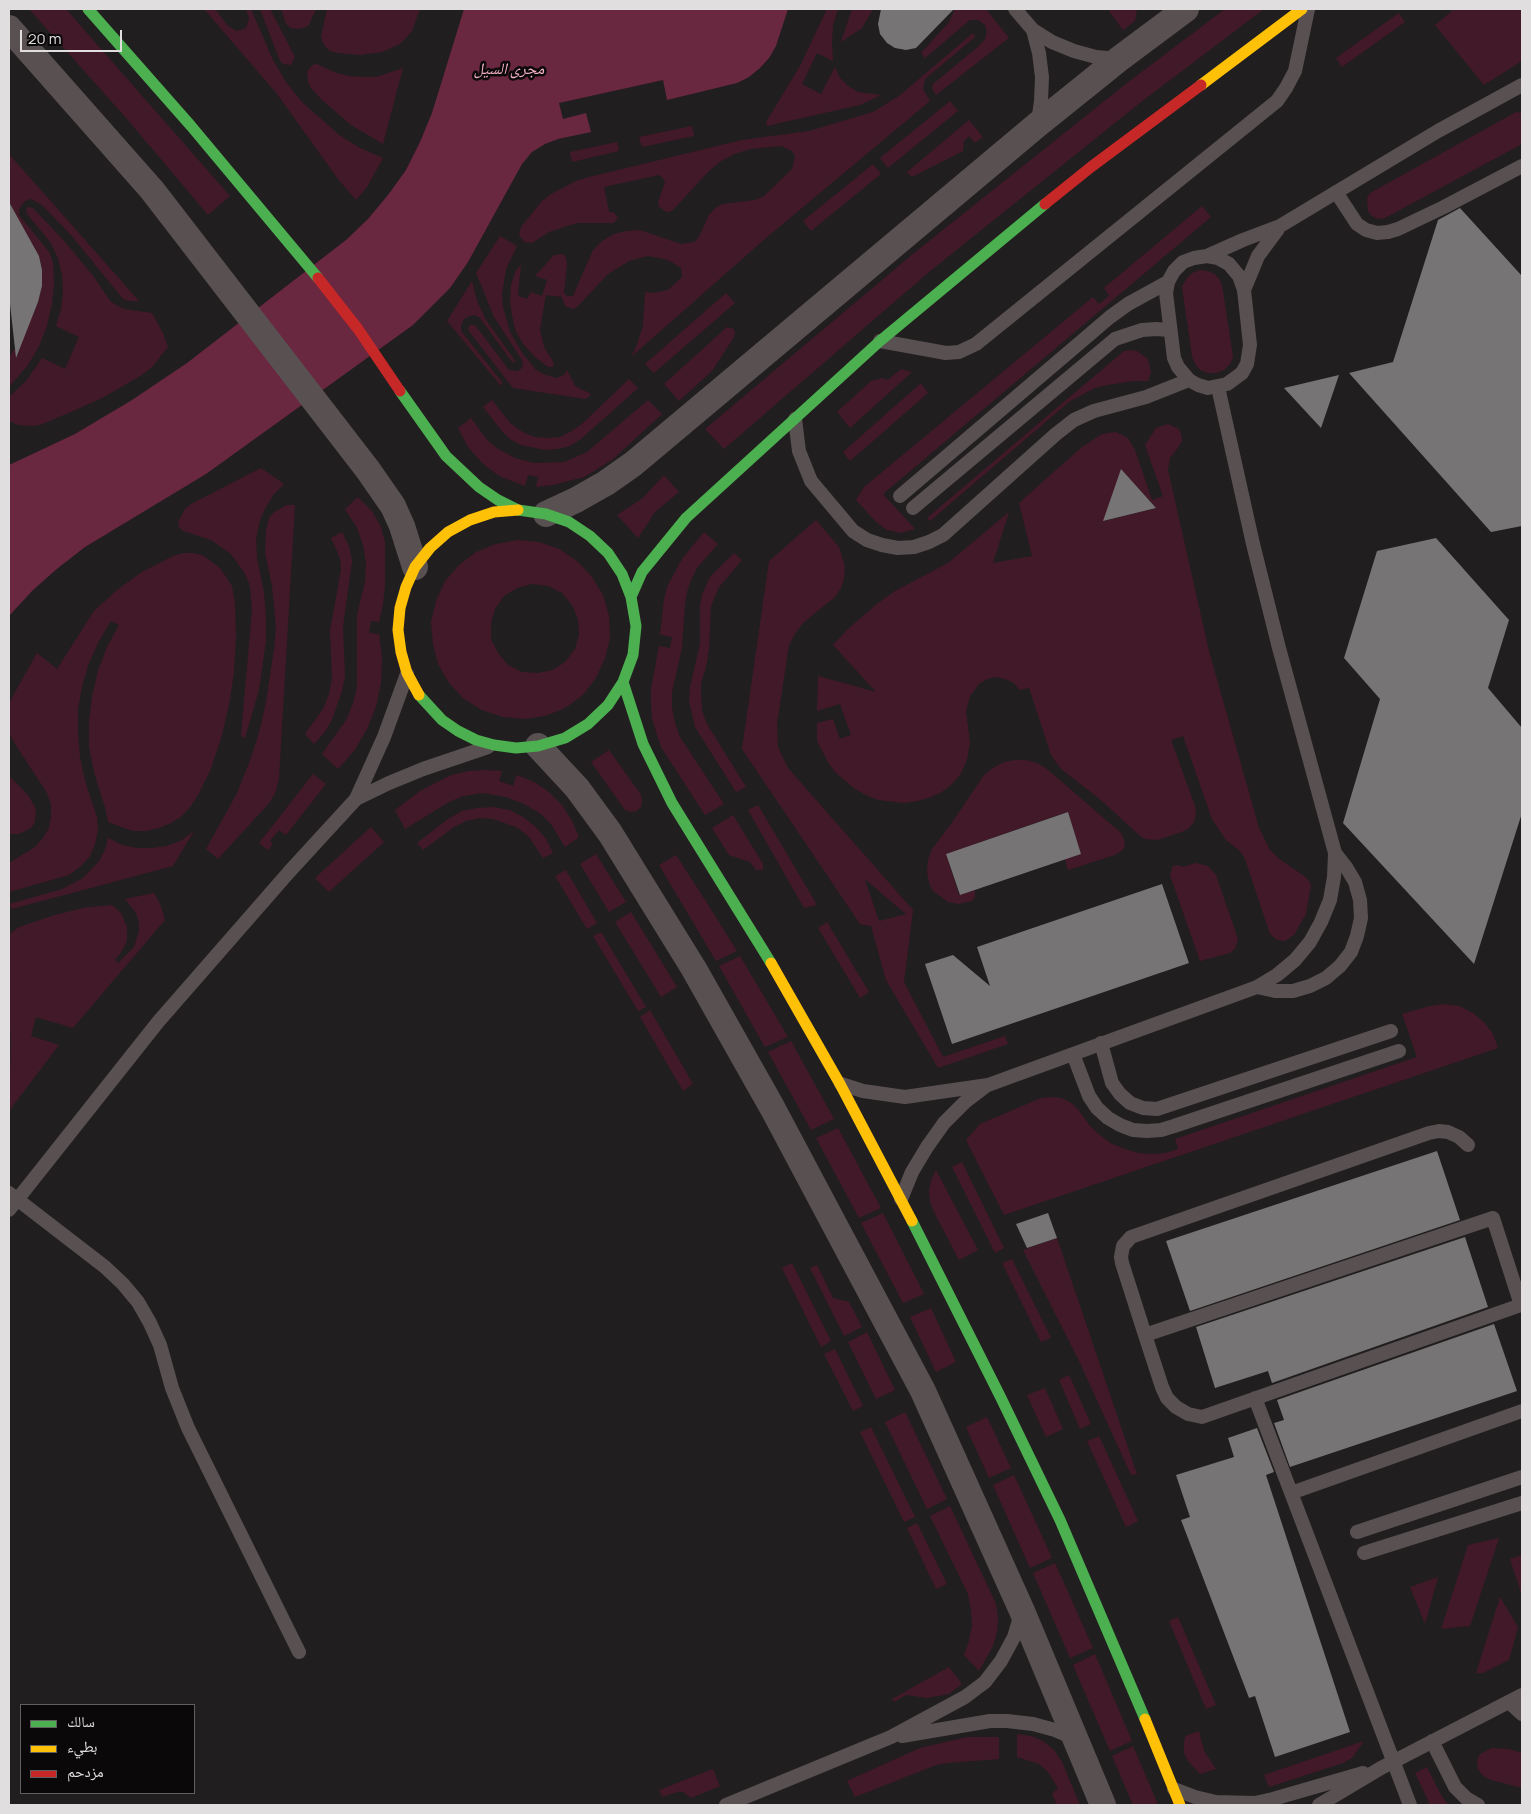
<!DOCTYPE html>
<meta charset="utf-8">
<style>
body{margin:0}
#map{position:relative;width:1531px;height:1814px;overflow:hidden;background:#211e1f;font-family:Manrope,"Noto Naskh Arabic",sans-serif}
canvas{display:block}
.frame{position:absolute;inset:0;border:10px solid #e1dedf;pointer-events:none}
.legend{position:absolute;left:20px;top:1704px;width:175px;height:90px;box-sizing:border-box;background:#0a0809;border:1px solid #605e5f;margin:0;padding:6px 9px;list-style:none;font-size:15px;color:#e1dedf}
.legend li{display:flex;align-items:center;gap:10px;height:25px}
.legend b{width:25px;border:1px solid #605e5f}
.scale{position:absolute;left:20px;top:30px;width:102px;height:22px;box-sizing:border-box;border:2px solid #e1dedf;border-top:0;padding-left:6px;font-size:15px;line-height:18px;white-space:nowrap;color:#e1dedf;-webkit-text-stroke:4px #0a0809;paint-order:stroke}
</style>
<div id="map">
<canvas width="1531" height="1814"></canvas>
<div class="frame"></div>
<ul class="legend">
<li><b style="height:6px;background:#4caf50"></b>سالك</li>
<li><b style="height:6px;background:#ffc107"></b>بطيء</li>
<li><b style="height:6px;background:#c62828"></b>مزدحم</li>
</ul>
<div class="scale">20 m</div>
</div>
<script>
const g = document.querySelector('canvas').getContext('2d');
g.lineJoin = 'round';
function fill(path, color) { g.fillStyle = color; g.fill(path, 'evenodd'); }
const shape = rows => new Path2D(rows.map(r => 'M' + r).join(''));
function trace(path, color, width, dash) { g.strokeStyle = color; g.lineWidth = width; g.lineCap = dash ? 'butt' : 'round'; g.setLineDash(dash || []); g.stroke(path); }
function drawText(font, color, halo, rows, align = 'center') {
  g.font = font + ' Manrope,"Noto Naskh Arabic",sans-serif'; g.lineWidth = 5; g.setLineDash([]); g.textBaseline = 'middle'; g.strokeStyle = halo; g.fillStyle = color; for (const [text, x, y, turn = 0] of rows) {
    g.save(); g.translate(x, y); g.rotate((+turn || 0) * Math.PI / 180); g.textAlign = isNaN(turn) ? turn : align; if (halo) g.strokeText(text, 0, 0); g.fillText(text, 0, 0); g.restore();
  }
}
fill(shape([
 [29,9,66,9,230,196,208,215,127,119],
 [204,9,215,9,228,26,237,31,246,28,249,18,246,9,251,9,273,60,286,82,301,101,339,135,360,148,383,158,367,187,356,200,338,179,277,94],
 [260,9,270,9,295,57,291,65,283,64,280,61],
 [281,9,316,9,309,25,304,28,297,29,291,28,286,24],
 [327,9,420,9,412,31,400,44,382,52,360,55,338,53,330,51,324,45,321,37],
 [827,9,838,9,833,25,832,44,833,61,817,53,802,84,821,94,835,67,840,78,848,86,858,92,881,95,860,105,767,126,766,122,800,66],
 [852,9,873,9,862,28,841,42],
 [955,9,986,9,1009,38,936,95,932,89,933,84,980,45,985,39,987,32,985,25,978,20,970,20,925,58,921,53,949,22],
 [1112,9,1137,9,1135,21,1123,30,1109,11],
 [1225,9,1264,9,1141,102,929,272,724,449,705,429,914,253,1127,83],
 [1452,9,1522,9,1522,61,1484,85,1435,25,1452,11],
 [1399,13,1405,22,1342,67,1336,58],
 [973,33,975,36,974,38,925,79,923,89,930,101,766,238,631,357,636,347,643,326,645,292,653,293,668,290,682,277,681,268,668,260,648,256,629,261,608,274,577,307,573,309,565,306,562,297,546,295,540,329,544,347,554,363,553,367,548,367,535,357,524,345,516,332,512,316,510,301,511,285,516,270,521,265,518,293,519,296,527,299,531,292,542,296,547,280,535,276,554,255,562,254,565,256,567,264,564,293,567,296,573,296,593,250,602,241,614,234,626,231,640,230,681,244,694,242,699,237,709,215,715,208,723,204,755,200,764,196,792,169,795,157,792,151,781,146,750,149,735,154,721,161,709,171,672,211,667,212,659,207,658,202,665,183,662,177,659,175,604,187,609,212,613,212,618,217,614,223,577,223,549,232,532,243,524,242,519,235,521,227,541,202,551,194,576,181,589,177,742,140,809,131,873,112,899,96],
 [317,64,334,72,348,76,362,77,376,77,403,68,383,144,351,125,323,101,311,88,308,82,307,72,312,65],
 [950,101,958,111,888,168,880,158],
 [1516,112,1522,113,1522,144,1385,218,1378,219,1372,216,1368,211,1367,199,1370,193],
 [969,120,983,137,975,143,969,136,964,141,963,151,912,177,907,172],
 [692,126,694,136,642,147,639,137],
 [617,142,619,151,572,162,570,152],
 [9,154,139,301,128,301,123,299,71,235,42,205,31,199,25,201,19,209,19,215,49,252,53,262,54,282,52,304,47,326,39,346,28,365,9,387,9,357,23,337,38,302,42,286,42,270,39,256,31,242,19,232,9,226],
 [873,164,881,174,811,231,803,221],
 [1202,206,1211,217,883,494,915,529,901,533,887,530,876,522,856,500,864,487,1093,297,1099,304,1109,296,1104,288],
 [28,207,33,208,66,243,94,277,111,302,124,309,152,313,163,333,168,347,152,367,142,375,102,398,71,412,40,425,32,426,18,425,9,421,9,397,26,381,42,358,65,369,79,337,56,326,61,309,63,292,62,275,58,258,50,242,28,215,26,210],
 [500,236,517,246,506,269,502,294,503,307,510,332,523,354,536,370,543,374,556,378,564,375,567,370,575,386,591,394,586,399,513,388,468,330,469,325,475,325,509,370,517,371,521,369,523,365,522,360,494,317,476,273],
 [1200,270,1208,271,1216,275,1221,282,1223,291,1233,357,1230,364,1224,370,1216,373,1208,373,1200,370,1195,364,1192,356,1182,287,1186,279,1192,273],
 [472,281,477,301,486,320,516,362,512,362,480,318,475,315,469,316,464,319,461,325,461,331,502,382,501,386,447,321],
 [726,293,735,303,654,373,645,364],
 [727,327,734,329,735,333,734,337,712,371,679,401,664,384],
 [1130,350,1137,351,1148,359,1151,372,1148,381,1134,381,1107,385,1095,388,1070,401,930,521,927,518,1124,351],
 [901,369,912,372,850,428,837,412,871,381,882,378,888,380],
 [629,379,638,388,581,439,570,446,558,449,545,450,521,445,510,439,501,430,483,407,492,400,510,423,521,431,534,437,547,438,560,437,572,431,583,423],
 [921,383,928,393,850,461,843,452],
 [648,400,662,414,612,460,584,477,553,485,536,487,538,477,528,475,525,486,499,476,482,463,468,447,458,428,471,418,487,440,498,449,515,458,534,463,564,462,587,452],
 [1168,424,1179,429,1181,434,1182,440,1180,445,1170,458,1168,470,1209,651,1259,828,1270,850,1278,858,1307,878,1311,885,1306,914,1294,935,1285,941,1277,940,1270,934,1245,859,1240,851,1226,840,1212,819,1183,736,1171,740,1195,806,1196,814,1194,822,1189,828,1182,832,1157,840,1145,839,1139,835,1102,801,1061,769,1051,755,1029,688,1019,690,1014,683,1005,679,996,677,987,679,979,684,970,696,966,711,970,743,967,760,960,775,952,784,942,792,931,797,918,801,904,803,878,800,866,795,855,789,835,772,828,762,817,741,817,723,833,719,840,739,851,735,840,704,817,711,818,676,876,692,833,645,847,630,878,603,895,591,948,563,1009,512,993,563,1032,556,1019,503,1082,447,1102,434,1116,432,1128,438,1135,450,1152,500,1163,496,1145,445,1156,428],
 [1121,470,1156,508,1104,521,1104,520],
 [261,468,284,484,274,494,266,507,260,520,256,539,257,558,264,593,266,616,266,641,259,690,245,738,242,737,241,735,252,610,250,586,245,574,231,554,211,540,183,531,179,527,178,522,185,509,191,504],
 [664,475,679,492,655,512,638,538,617,515,643,498],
 [358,497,372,511,381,527,385,542,385,586,383,604,379,622,371,621,369,633,379,634,382,658,381,683,376,707,367,729,354,751,338,769,322,754,346,720,353,704,357,687,357,615,365,581,366,563,363,545,357,528,345,509],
 [287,505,295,505,279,778,276,791,270,802,218,859,206,849,237,793,249,763,259,733,266,702,274,649,276,628,272,586,265,553,266,530,269,518,274,512],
 [816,520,839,547,845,567,844,578,841,588,835,597,804,622,796,632,789,645,777,724,778,747,788,768,913,910,904,982,943,1057,1005,1036,1008,1044,938,1068,886,980,871,926,860,924,742,749,769,561],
 [865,880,866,880,906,914,879,921],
 [342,532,349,546,352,561,343,627,345,676,342,691,332,720,324,733,314,744,305,734,323,709,329,694,332,678,330,630,341,570,340,558,331,538],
 [704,532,718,544,697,568,691,580,687,592,685,604,682,648,672,692,672,708,675,723,680,737,724,804,705,815,661,747,652,719,651,704,651,689,659,646,670,648,672,637,660,635,664,599,668,585,682,559],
 [517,540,539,542,559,549,577,561,592,577,603,595,609,616,610,638,605,658,596,678,583,695,565,708,545,716,524,719,503,717,482,710,464,699,449,683,438,664,433,644,431,622,436,601,445,581,459,565,476,552,496,544],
 [532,584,548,586,562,593,572,605,578,619,579,635,575,649,565,662,553,670,538,673,522,672,508,665,498,653,491,639,491,623,495,609,504,596,517,588],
 [184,553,194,553,204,556,220,568,232,586,235,603,236,637,234,672,229,705,221,739,210,771,198,795,191,806,182,816,171,823,159,828,146,831,133,831,108,822,106,811,94,772,89,747,89,721,92,696,98,671,107,647,119,625,111,621,99,641,89,663,82,686,78,709,78,734,80,757,85,781,97,817,98,830,95,844,90,856,80,867,69,875,9,892,9,863,35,847,43,838,49,828,51,816,51,805,47,793,15,744,9,732,9,704,15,692,37,653,57,669,94,611,117,590,142,572,173,556],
 [734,553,742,560,719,587,711,606,709,650,706,667,701,683,701,697,702,711,707,724,746,787,736,792,695,727,689,701,690,687,700,644,700,605,702,595,710,577],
 [609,750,641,795,642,801,641,807,637,811,631,812,625,810,591,762],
 [1015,760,1026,760,1037,763,1047,769,1121,833,1125,842,1124,848,1120,852,1115,855,1068,870,1065,859,1081,854,1067,812,946,854,959,895,975,890,975,896,972,901,958,904,948,902,933,891,929,883,927,871,928,860,932,849,951,824,984,775,993,768,1004,762],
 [485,770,502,771,499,781,513,786,517,775,534,782,549,792,562,805,572,821,579,837,565,847,551,824,541,814,524,804,506,797,483,793,463,796,449,802,405,829,395,810,420,791,451,775,468,771],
 [313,774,326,784,286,835,279,830,270,841,273,844,268,850,259,843],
 [9,776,28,795,36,809,35,822,31,828,19,834,9,834],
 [758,805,817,905,804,908,748,810],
 [493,807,509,810,523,817,536,827,546,839,553,853,543,858,529,837,518,828,493,819,480,818,466,821,454,827,423,850,417,843,448,819,462,811,477,808],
 [733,815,763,864,763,870,756,870,750,862,729,855,712,828],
 [371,827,384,842,329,892,315,878],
 [194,831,173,866,12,909,9,904,62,889,83,878,99,861,105,850,108,838,122,845,137,848,152,848,167,846,182,840],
 [596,854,626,902,609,912,580,864],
 [676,855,707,903,737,951,716,961,659,865],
 [1196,863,1208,866,1216,875,1238,939,1235,949,1230,953,1200,961,1170,875,1173,866,1177,865,1183,867],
 [566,870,597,923,587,929,555,876],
 [154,893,161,906,165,920,73,1028,36,1017,31,1036,59,1045,9,1111,11,1041,9,1013,9,937,11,933,19,927,55,915,83,908,112,905,121,913,127,927,127,941,120,954,115,959,118,963,134,947,139,931,139,922,136,913,125,899],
 [631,912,677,987,661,997,615,922],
 [827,922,869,992,860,998,818,928],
 [601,932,646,1007,638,1011,593,936],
 [740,956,788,1037,765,1047,719,966],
 [1444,1004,1459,1006,1473,1013,1484,1022,1493,1034,1498,1048,1004,1215,966,1140,980,1124,1041,1098,1051,1097,1061,1098,1070,1102,1077,1108,1091,1127,1101,1136,1112,1144,1125,1149,1138,1153,1152,1154,1165,1153,1178,1149,1175,1139,1417,1057,1402,1014,1430,1006],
 [650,1010,693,1084,683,1091,640,1017],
 [791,1041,834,1119,811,1130,768,1052],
 [838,1128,881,1208,859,1218,816,1138],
 [962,1162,1004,1248,995,1253,952,1167],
 [936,1170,978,1250,959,1260,934,1212,930,1201,929,1191,931,1180],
 [883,1213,924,1294,903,1303,861,1223],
 [1057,1238,1137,1474,1131,1475,1079,1361,1023,1250],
 [1012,1259,1051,1338,1041,1342,1002,1263],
 [792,1263,831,1341,821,1347,782,1268],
 [817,1265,833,1298,849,1302,862,1327,844,1336,810,1268],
 [931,1308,956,1362,936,1372,910,1317],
 [867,1332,895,1390,876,1399,848,1342],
 [835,1349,863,1406,853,1411,824,1354],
 [1069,1375,1091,1424,1080,1429,1059,1380],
 [1045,1388,1063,1429,1046,1437,1027,1395],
 [905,1412,947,1499,927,1509,885,1422],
 [987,1417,1011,1468,989,1478,966,1427],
 [871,1427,915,1517,904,1522,860,1432],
 [1099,1436,1138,1521,1126,1527,1087,1441],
 [1014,1475,1052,1558,1030,1568,993,1485],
 [950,1506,996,1604,998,1618,997,1632,993,1646,979,1671,964,1655,969,1641,972,1625,971,1610,968,1594,930,1516],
 [917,1523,947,1584,936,1589,907,1528],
 [1499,1538,1470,1626,1441,1629,1468,1545],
 [1522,1555,1522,1596,1510,1559],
 [1055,1563,1093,1648,1070,1658,1033,1573],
 [1438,1577,1425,1624,1410,1587],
 [1500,1597,1518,1627,1509,1660,1483,1673,1476,1673],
 [1178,1617,1216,1705,1206,1709,1169,1621],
 [1095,1654,1132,1741,1110,1751,1073,1665],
 [949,1667,962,1684,949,1694,927,1698,906,1695,894,1702,892,1699],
 [1199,1731,1204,1751,1216,1769,1200,1774,1188,1761,1184,1753,1184,1744,1185,1736],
 [1017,1734,1031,1736,1043,1741,1054,1750,1062,1762,1080,1805,1057,1805,1052,1794,1058,1788,1048,1772,1039,1764,1017,1757],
 [967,1737,999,1737,999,1759,948,1763,936,1765,855,1797,847,1781,920,1748],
 [1364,1741,1352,1758,1343,1763,1269,1787,1264,1775],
 [1133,1746,1151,1788,1158,1805,1133,1805,1112,1756],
 [1492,1748,1509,1749,1522,1753,1522,1788,1491,1780,1483,1776,1478,1769,1477,1760,1480,1754],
 [1427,1767,1440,1793,1448,1805,1430,1805,1415,1773],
 [713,1769,720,1786,691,1798,683,1792,678,1792,662,1797,659,1790]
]), '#421928');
fill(shape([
 [464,9,788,9,776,46,769,58,760,68,749,77,737,83,667,100,663,80,559,103,563,119,586,113,591,132,558,139,545,144,532,152,522,164,468,262,450,288,413,325,206,474,85,547,58,568,33,590,9,616,9,465,75,434,132,400,187,363,346,240,368,219,388,195,406,170,420,142,432,113]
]), '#692740');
fill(shape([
 [881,9,954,9,916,48,906,50,895,48,887,43,880,34,878,24],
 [9,202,39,256,42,270,42,286,38,302,16,358,9,295],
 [1460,208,1522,276,1522,526,1491,532,1349,373,1393,362,1438,220],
 [1339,375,1321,428,1284,388],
 [1121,469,1156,508,1103,521],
 [1436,538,1509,620,1488,688,1522,728,1522,813,1474,964,1343,823,1380,699,1344,658,1377,551],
 [1068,812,1081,854,960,895,946,854],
 [1162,884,1189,963,952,1044,925,964,953,955,990,986,977,947],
 [1437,1151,1460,1220,1190,1311,1166,1241],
 [1048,1213,1057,1238,1027,1248,1016,1224],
 [1465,1237,1488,1307,1272,1383,1268,1371,1215,1388,1196,1327],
 [1494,1324,1517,1391,1290,1467,1274,1423,1284,1420,1277,1400],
 [1257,1428,1274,1472,1266,1475,1350,1732,1275,1757,1255,1696,1249,1698,1181,1520,1190,1517,1176,1475,1234,1457,1228,1438]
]), '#767474');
trace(shape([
 [1015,9,1033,30,1052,42,1074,51,1096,57,1119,59],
 [1033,30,1039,53,1042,77,1041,101,1038,122],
 [1336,192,1357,224,1366,230,1377,233,1388,232,1398,229,1444,207,1522,166],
 [1207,256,1243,240,1280,226,1438,131,1522,85],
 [1207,256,1218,258,1229,264,1239,276,1244,290,1250,345,1247,364,1242,373,1227,384,1208,388,1198,385,1189,380,1178,367,1174,358,1166,293,1168,282,1174,271,1183,262,1194,258,1207,256],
 [1244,290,1258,256,1278,229],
 [880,341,946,353,959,352,976,344,1277,101,1286,88,1295,71,1308,9],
 [795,419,799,451,811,481,853,531,867,540,882,545,898,548,914,547,929,542,943,535,1056,434,1074,420,1094,411,1146,397,1189,380],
 [900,496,1110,317,1128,304,1168,282],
 [913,508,1115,339,1142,330,1156,329,1170,330],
 [356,799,389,783,423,769,488,747],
 [1257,987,1275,991,1293,991,1310,986,1326,978,1340,966,1351,952,1357,936,1361,918,1360,900,1355,882,1346,867,1335,853],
 [1101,1043,1112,1083,1120,1094,1130,1103,1143,1108,1157,1109,1391,1031],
 [1073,1054,1089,1096,1097,1108,1108,1118,1120,1125,1133,1130,1147,1131,1161,1130,1174,1126,1399,1051],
 [841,1084,863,1091,905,1097,988,1085,1257,987,1277,975,1295,960,1310,942,1321,922,1330,900,1334,877,1335,853,1279,648,1253,544,1218,387],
 [9,1193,105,1267,123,1284,138,1302,150,1323,160,1345,172,1388,188,1428,299,1652],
 [901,1199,912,1172,927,1147,944,1123,965,1102,986,1086],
 [9,1210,158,1022,289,872,356,799,384,737,407,674],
 [1145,1335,1493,1218,1521,1305,1202,1417,1188,1414,1176,1407,1167,1398,1162,1387,1145,1335,1122,1263,1121,1257,1123,1246,1131,1237,1429,1133,1439,1131,1448,1132,1459,1137,1468,1145],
 [1255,1398,1410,1805],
 [1291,1493,1522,1411],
 [1357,1532,1522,1477],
 [1364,1553,1522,1503],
 [1509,1702,1522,1714],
 [902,1736,990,1721,1007,1721,1033,1724,1055,1730,1074,1738],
 [1432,1741,1455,1787,1466,1798,1478,1805],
 [1174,1789,1195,1797,1216,1802,1255,1803,1273,1799,1363,1773],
 [726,1805,891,1737,965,1697,985,1682,1001,1661,1014,1637,1021,1614],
 [1319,1805,1381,1768,1522,1695]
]), '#585051', 14);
trace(shape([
 [9,28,152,190,368,470,393,506,402,526,415,567],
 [546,514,576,500,606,483,633,464,1037,125,1119,59,1186,9],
 [538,746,577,788,610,833,694,969,773,1109,923,1391,1022,1611,1103,1805]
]), '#585051', 26);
trace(shape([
 [88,9,191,126,318,278],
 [400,391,446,456,479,487,498,500,518,510,546,514,569,522,590,536,608,553,622,574,631,597,636,626,633,655,623,682,608,705,588,724,565,738,538,746,516,748,494,745,476,740,458,731,442,720,419,695],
 [631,597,642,572,686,518,880,341,1045,204],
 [623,682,643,744,672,803,771,963],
 [912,1221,1001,1398,1060,1520,1145,1719]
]), '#4caf50', 11);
trace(shape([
 [1201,85,1302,9],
 [419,695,407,673,401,652,398,630,400,608,406,587,415,567,430,548,448,532,470,520,494,512,518,510],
 [771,963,840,1084,912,1221],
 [1145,1719,1180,1805]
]), '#ffc107', 11);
trace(shape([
 [1045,204,1091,167,1201,85],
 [318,278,358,329,400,391]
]), '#c62828', 11);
drawText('italic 16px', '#f5b1c5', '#0a0809', [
 ["مجرى السيل",509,70]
]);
</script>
